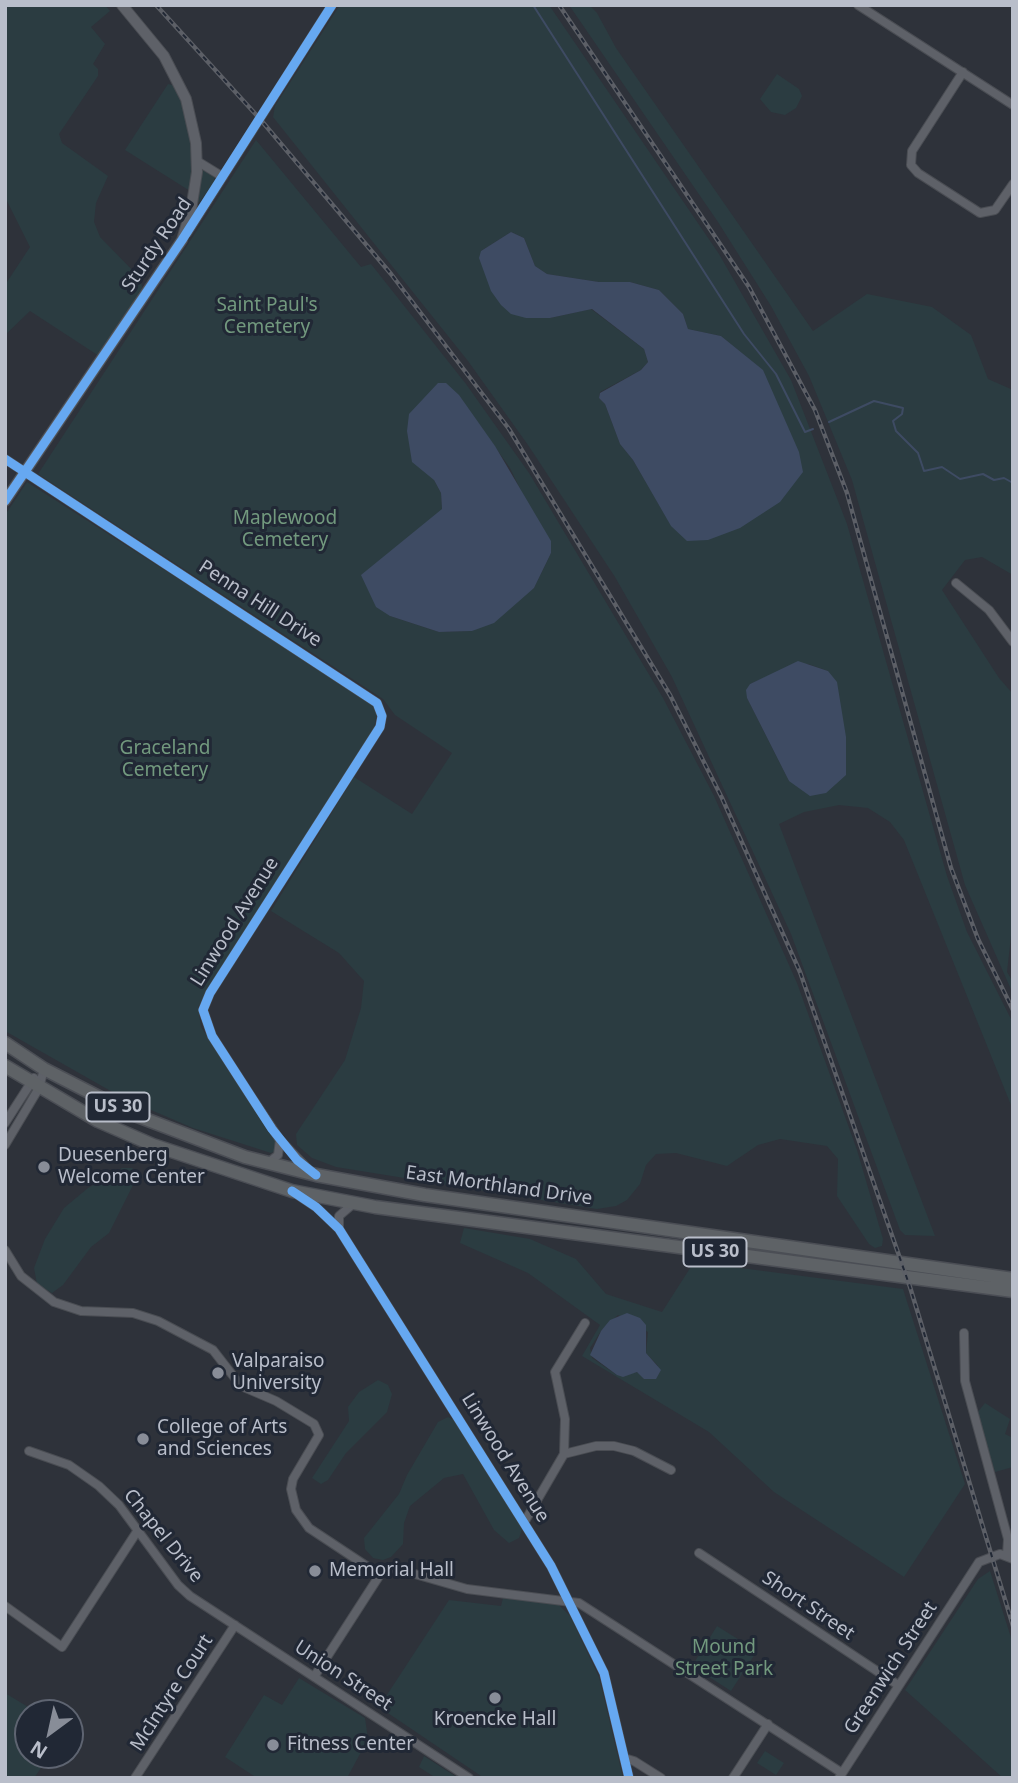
<!DOCTYPE html>
<style>
body{margin:0}
#map{position:relative;width:1018px;height:1783px;overflow:hidden;background:#2e323a;font-family:"Noto Sans",sans-serif}
canvas{display:block}
.frame{position:absolute;inset:0;border:7px solid #b9beca;pointer-events:none}
.north{position:absolute;left:14px;top:1699px;width:70px;height:70px;box-sizing:border-box;background:#212835;border:2px solid #5e6471;border-radius:50%;rotate:213deg;font-size:19px;font-weight:700;line-height:28px;text-align:center;color:#b9beca}
.north::after{content:'';display:block;margin:auto;width:24px;height:32px;background:#888d98;clip-path:polygon(50% 0,100% 100%,50% 72%,0 100%)}
</style>
<div id="map">
<canvas width="1018" height="1783"></canvas>
<div class="frame"></div>
<div class="north">N</div>
</div>
<script>
const g = document.querySelector('canvas').getContext('2d');
g.lineJoin = 'round';
function fill(path, color) { g.fillStyle = color; g.fill(path, 'evenodd'); }
const shape = rows => new Path2D(rows.map(r => 'M' + r).join(''));
function trace(path, color, width, dash) { g.strokeStyle = color; g.lineWidth = width; g.lineCap = dash ? 'butt' : 'round'; g.setLineDash(dash || []); g.stroke(path); }
function drawText(font, color, halo, rows, align = 'center') {
  g.font = font + ' "Noto Sans",sans-serif'; g.lineWidth = 6; g.setLineDash([]); g.textBaseline = 'middle'; g.strokeStyle = halo; g.fillStyle = color; for (const [text, x, y, turn = 0] of rows) {
    g.save(); g.translate(x, y); g.rotate((+turn || 0) * Math.PI / 180); g.textAlign = isNaN(turn) ? turn : align; if (halo) g.strokeText(text, 0, 0); g.fillText(text, 0, 0); g.restore();
  }
}
fill(shape([
 [5,5,105,5,110,11,91,27,105,44,93,64,98,69,98,76,59,134,62,143,108,176,96,203,94,222,100,237,140,278,143,290,99,356,30,311,5,335,5,285,30,247,5,197],
 [340,5,549,5,719,254,791,380,847,524,947,876,967,932,1013,1023,1013,1110,904,840,890,822,868,808,839,805,804,812,779,824,935,1236,905,1235,900,1230,791,934,672,677,615,577,528,445,468,361,273,117,275,106],
 [511,232,524,238,535,266,547,274,599,282,630,282,659,290,683,314,688,329,721,336,762,370,671,525,633,460,620,444,605,404,599,398,600,392,641,370,648,362,644,349,591,309,550,318,526,318,481,251],
 [808,664,828,671,789,781,747,698,750,684,790,667],
 [569,5,589,5,597,13,616,48,813,331,867,294,932,307,971,335,988,379,1013,390,1013,575,982,557,965,560,942,590,999,678,1013,694,1013,919,1007,972,1013,982,1013,994,965,885,852,480,809,376,771,306,718,222],
 [777,74,799,89,802,96,796,108,785,115,771,112,760,99],
 [168,84,177,86,190,126,194,170,190,191,125,150],
 [256,140,361,267,371,264,466,384,529,473,663,698,714,796,797,983,857,1150,883,1239,882,1246,875,1248,869,1244,837,1196,838,1159,827,1146,780,1139,758,1145,727,1166,676,1153,656,1154,646,1165,640,1184,627,1200,616,1206,597,1209,336,1167,312,1158,297,1145,296,1134,345,1060,361,1008,364,981,339,953,271,911,354,777,412,814,452,753,395,715,383,699,38,474],
 [473,416,510,468,551,553,534,588,472,631,439,632,390,616,442,509,441,493,434,480],
 [203,170,214,177,215,182,197,205],
 [27,482,369,701,377,712,374,729,198,1007,201,1027,277,1143,275,1151,271,1153,193,1128,123,1098,5,1031,5,515],
 [122,1168,132,1168,143,1176,135,1181,109,1233,91,1247,63,1285,52,1293,37,1284,34,1268,45,1239,64,1208,88,1188],
 [464,1228,530,1239,576,1259,606,1294,662,1312,694,1262,903,1289,965,1484,904,1577,774,1492,709,1432,582,1356,600,1325,528,1273,460,1243],
 [618,1315,648,1332,646,1353,658,1366,644,1379,638,1372,617,1375,592,1358,590,1348,601,1331],
 [378,1380,388,1385,392,1394,387,1412,346,1453,328,1480,321,1484,312,1478,349,1421,348,1407,359,1392],
 [985,1403,1010,1419,1005,1434,1013,1438,1013,1467,995,1472,977,1413],
 [448,1417,456,1421,522,1529,519,1538,509,1543,494,1530,463,1474,444,1478,410,1506,404,1523,403,1544,391,1557,383,1560,373,1558,365,1549,364,1538,399,1494,407,1475,438,1422],
 [990,1571,1013,1644,1013,1778,1003,1778,905,1690,978,1579],
 [503,1598,548,1601,558,1604,570,1616,599,1677,623,1778,484,1778,379,1707,449,1600,501,1606],
 [717,1626,757,1651,731,1691,692,1666],
 [299,1678,365,1718,368,1739,347,1778,257,1778,225,1757,264,1695,282,1705],
 [5,1693,38,1713,28,1713,28,1755,50,1755,34,1778,5,1778],
 [765,1751,784,1763,776,1775,757,1763],
 [424,1756,458,1778,436,1778,419,1767]
]), '#2b3c41');
fill(shape([
 [511,232,524,238,535,266,547,274,599,282,630,282,659,290,683,314,688,329,721,336,763,370,799,452,803,472,780,502,740,528,708,540,687,541,671,526,633,460,620,444,605,404,599,398,600,393,641,370,648,362,644,349,592,309,550,318,526,318,511,314,501,305,491,291,479,258,481,251],
 [438,383,446,383,459,395,495,446,551,541,551,553,534,588,494,623,472,631,439,632,390,616,376,607,361,575,442,509,441,493,434,480,412,462,407,431,409,414],
 [798,661,828,671,837,682,846,737,846,775,826,793,810,796,789,781,747,698,746,690,750,684],
 [627,1313,640,1318,646,1325,646,1353,661,1370,656,1379,644,1379,637,1372,623,1377,617,1375,590,1355,601,1331,610,1320]
]), '#3e4b63');
trace(shape([
 [533,5,744,334,776,374,805,432,813,429],
 [829,422,874,401,903,408,902,414,893,421,896,431,918,453,924,471,942,467,960,479,983,474,994,480,1004,478,1013,483]
]), '#3e4b63', 2);
const minor = shape([
 [858,5,1013,105],
 [963,72,912,151,911,165,918,173,980,213,995,210,1013,184],
 [197,161,223,177],
 [187,233,332,5],
 [5,459,377,703,382,716,380,727,210,993,203,1010,212,1036,252,1098,280,1140,309,1170],
 [956,583,989,610,1013,642],
 [5,1123,34,1078],
 [5,1145,39,1088,44,1069],
 [268,1163,278,1155,280,1140],
 [298,1195,316,1207,339,1229,551,1566,604,1673,629,1778],
 [339,1229,339,1216,353,1204],
 [5,1250,21,1276,54,1302,81,1311,133,1313,158,1321,213,1350,241,1386,276,1401,314,1424,319,1435,293,1479,291,1489,296,1510,309,1528,380,1575],
 [964,1333,965,1381,1008,1539,1007,1555],
 [29,1451,69,1465,99,1486,119,1505,178,1585,190,1596,469,1778],
 [564,1454,596,1446,614,1446,634,1451,671,1470],
 [525,1521,564,1454,565,1419,555,1372,585,1323],
 [699,1553,898,1685],
 [5,1606,62,1647,138,1530],
 [314,1677,383,1570,394,1568,467,1589,579,1603,842,1773],
 [624,1758,634,1761,661,1778],
 [135,1778,235,1625],
 [733,1778,768,1724],
 [839,1778,979,1562,1000,1554,1013,1559]
]);
const tertiary = shape([
 [5,501,182,240,191,210,197,172,196,143,186,99,164,56,122,5]
]);
const trunk = shape([
 [5,1043,44,1069,132,1114,245,1157,316,1175,425,1195,1013,1279],
 [5,1066,98,1121,153,1145,292,1191,375,1207,1013,1291]
]);
trace(minor, '#4a4d53', 10);
trace(tertiary, '#4a4d53', 12);
trace(trunk, '#4b4e55', 15);
trace(minor, '#5e6168', 8);
trace(tertiary, '#5e6168', 10);
trace(trunk, '#5e6266', 12);
const rail = shape([
 [156,5,260,119,391,274,509,429,670,695,722,798,800,972,910,1287,1013,1626],
 [559,5,749,287,815,410,847,493,951,868,978,939,1013,1010]
]);
trace(rail, '#5c5f66', 4.5);
trace(rail, '#212835', 2, [5]);
trace(shape([
 [5,459,377,703,382,716,380,727,210,993,203,1010,212,1036,272,1129,297,1160,316,1175],
 [5,501,182,240,332,5],
 [292,1191,316,1207,339,1229,551,1566,604,1673,629,1778]
]), '#66a8f1', 9);
for (const [x, y, r, color] of [
 [44,1167,7,"#888d98"],
 [218,1373,7,"#888d98"],
 [143,1439,7,"#888d98"],
 [315,1571,7,"#888d98"],
 [495,1698,7,"#888d98"],
 [273,1745,7,"#888d98"]
]) { const dot = new Path2D(); dot.arc(x, y, r, 0, 2 * Math.PI); g.fillStyle = color; g.fill(dot); trace(dot, '#212835', 2.5); }
for (const [x, y, w] of [
 [118,1107,63],
 [715,1252,63]
]) { const box = new Path2D(); box.roundRect(x - w / 2, y - 14.5, w, 29, 5); g.fillStyle = '#212835'; g.fill(box); trace(box, '#b9beca', 2); }
drawText('bold 18px', '#b9beca', null, [
 ["US 30",118,1107],
 ["US 30",715,1252]
]);
drawText('19px', '#b9beca', '#212835', [
 ["Sturdy Road",157,245,-56],
 ["Penna Hill Drive",260,604,33],
 ["Linwood Avenue",235,922,-58],
 ["East Morthland Drive",499,1186,8],
 ["Linwood Avenue",505,1458,58],
 ["Chapel Drive",163,1536,51],
 ["Short Street",808,1606,34],
 ["Greenwich Street",891,1668,-57],
 ["Union Street",343,1676,33],
 ["McIntyre Court",172,1693,-57]
]);
drawText('19px', '#72997e', '#212835', [
 ["Saint Paul's",267,306],
 ["Cemetery",267,328],
 ["Maplewood",285,519],
 ["Cemetery",285,541],
 ["Graceland",165,749],
 ["Cemetery",165,771],
 ["Mound",724,1648],
 ["Street Park",724,1670]
]);
drawText('19px', '#b9beca', '#212835', [
 ["Duesenberg",58,1156],
 ["Welcome Center",58,1178],
 ["Valparaiso",232,1362],
 ["University",232,1384],
 ["College of Arts",157,1428],
 ["and Sciences",157,1450],
 ["Memorial Hall",329,1571],
 ["Kroencke Hall",495,1720,"center"],
 ["Fitness Center",287,1745]
], 'left');
</script>
